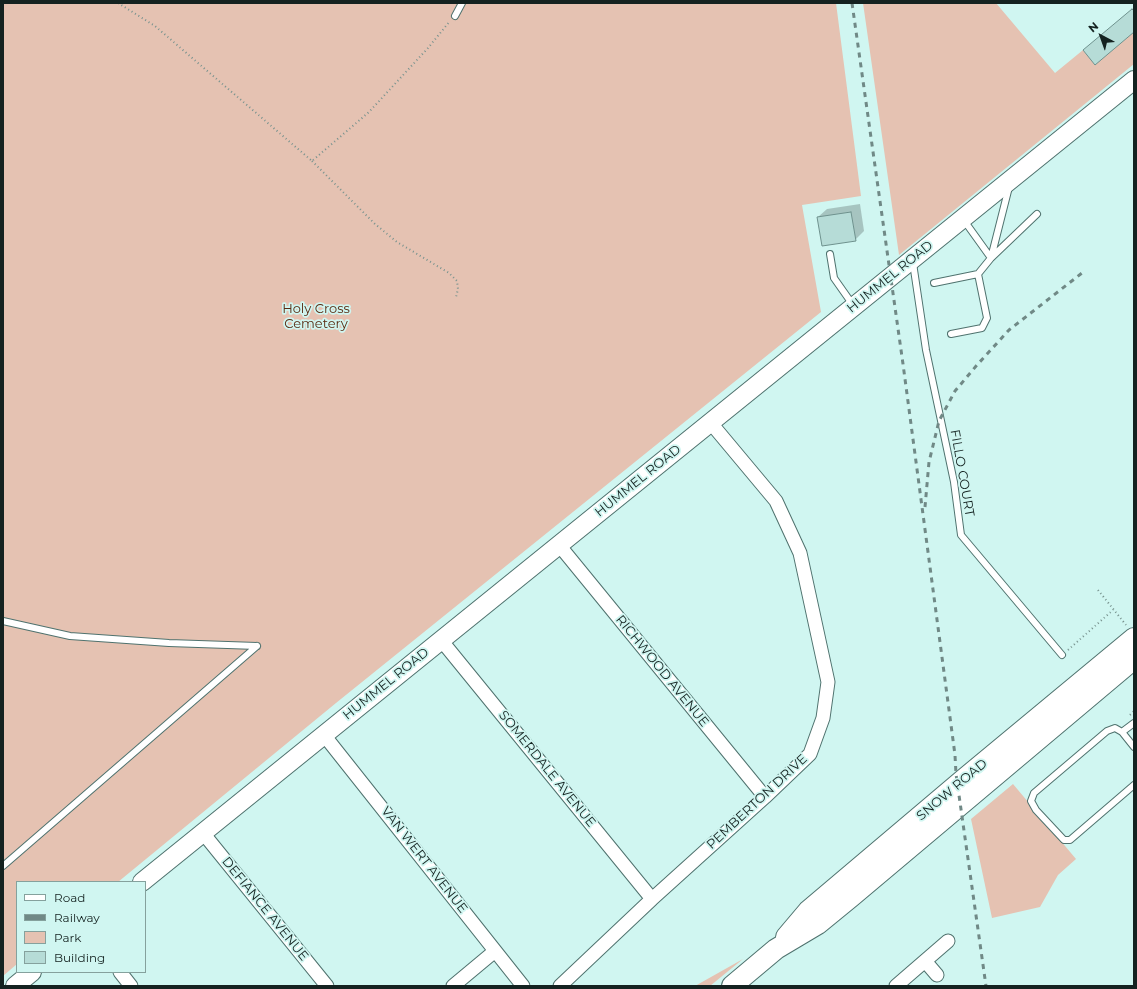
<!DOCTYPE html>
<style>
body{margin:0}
#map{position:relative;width:1137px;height:989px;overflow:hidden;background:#d0f6f1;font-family:Montserrat,sans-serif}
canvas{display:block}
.frame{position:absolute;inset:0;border:4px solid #142220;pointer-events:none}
.legend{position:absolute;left:16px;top:881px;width:130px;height:92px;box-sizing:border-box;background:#d0f6f1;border:1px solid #85a19d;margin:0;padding:5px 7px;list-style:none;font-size:12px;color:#142220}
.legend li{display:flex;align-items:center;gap:8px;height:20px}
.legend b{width:20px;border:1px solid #85a19d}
.north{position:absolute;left:1081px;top:16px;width:40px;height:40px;-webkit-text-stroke:3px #d0f6f1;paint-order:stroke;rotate:319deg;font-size:11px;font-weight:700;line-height:16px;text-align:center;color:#142220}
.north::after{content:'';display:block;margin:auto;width:14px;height:18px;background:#142220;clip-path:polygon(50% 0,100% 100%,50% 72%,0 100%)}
</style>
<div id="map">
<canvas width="1137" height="989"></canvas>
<div class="frame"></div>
<ul class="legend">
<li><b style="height:5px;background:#fff"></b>Road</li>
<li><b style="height:5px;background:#708986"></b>Railway</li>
<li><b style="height:11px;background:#e5c2b2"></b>Park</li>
<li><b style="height:11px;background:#b6dcd7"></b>Building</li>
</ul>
<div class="north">N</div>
</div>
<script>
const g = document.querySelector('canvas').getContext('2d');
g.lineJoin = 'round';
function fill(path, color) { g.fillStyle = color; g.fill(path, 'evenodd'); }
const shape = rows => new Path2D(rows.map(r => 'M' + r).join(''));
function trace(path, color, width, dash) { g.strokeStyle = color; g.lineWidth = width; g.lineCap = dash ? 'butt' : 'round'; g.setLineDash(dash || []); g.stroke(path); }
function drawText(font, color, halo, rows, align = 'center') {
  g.font = font + ' Montserrat,sans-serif'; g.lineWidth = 3.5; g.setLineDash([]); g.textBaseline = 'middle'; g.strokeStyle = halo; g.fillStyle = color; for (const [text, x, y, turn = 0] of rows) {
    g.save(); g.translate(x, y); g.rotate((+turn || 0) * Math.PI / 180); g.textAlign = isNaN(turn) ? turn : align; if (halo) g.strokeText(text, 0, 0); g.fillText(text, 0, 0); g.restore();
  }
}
fill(shape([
 [3,3,836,3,861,196,802,205,821,312,336,703,118,882,17,882,17,964,3,976],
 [863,3,996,3,1055,73,1083,50,1095,64,1134,32,1134,64,899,255],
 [1013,784,1076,859,1058,875,1040,907,992,918,971,819],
 [743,959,710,986,695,986]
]), '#e5c2b2');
fill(shape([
 [860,204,864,231,855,240,818,217,827,209]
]), '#0003');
const building = shape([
 [1132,9,1134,11,1134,32,1095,65,1083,50,1132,9],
 [851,212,856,241,822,246,817,217,851,212]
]);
fill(building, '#b6dcd7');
trace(building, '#6e918d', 1);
const lane = shape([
 [455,16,462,3],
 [963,219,991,258,1009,187],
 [830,254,834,278,853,305],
 [913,263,926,350,954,482,961,535,1062,655],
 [934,283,978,274,991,258,1037,214],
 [951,334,982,328,987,318,978,274],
 [3,621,70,636,169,643,257,646],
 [1122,732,1134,723],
 [1134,747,1122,732,1115,728,1107,731,1034,793,1031,801,1036,810,1064,840,1070,840,1134,785],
 [3,866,257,646]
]);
const street = shape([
 [559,545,765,797],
 [441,640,652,899],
 [324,735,523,986],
 [203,833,327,986],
 [925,961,937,975],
 [120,972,131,986],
 [453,986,495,951],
 [560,986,652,899,765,797,810,754,823,718,828,682,800,553,776,501,710,422],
 [896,986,948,941]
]);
const secondary = shape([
 [142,882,1134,80],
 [15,986,32,972]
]);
const primary = shape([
 [786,937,808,911,964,779,1134,638],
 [732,986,776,949,818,924,851,897,1134,659]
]);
trace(lane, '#4f726e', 8);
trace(street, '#4f726e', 15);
trace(secondary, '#4f726e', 20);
trace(primary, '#4f726e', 22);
trace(shape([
 [118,3,155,26,312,161,369,112,428,48,450,21],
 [312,161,375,224,397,242,449,273,457,281,458,289,456,297],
 [1098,590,1126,625],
 [1068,650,1113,610],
 [1130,715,1134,711]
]), '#77928e', 2, [1, 3]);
trace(lane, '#fff', 6);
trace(street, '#fff', 13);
trace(secondary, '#fff', 18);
trace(primary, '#fff', 20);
trace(shape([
 [852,3,903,364,955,755,956,774,986,986],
 [925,507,929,462,939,421,955,391,977,365,1009,330,1082,273]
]), '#708986', 3, [5, 5]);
drawText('13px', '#142220', '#d0f6f1', [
 ["HUMMEL ROAD",890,277,-39],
 ["FILLO COURT",962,473,80],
 ["HUMMEL ROAD",638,481,-39],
 ["RICHWOOD AVENUE",662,671,51],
 ["HUMMEL ROAD",386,684,-39],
 ["SOMERDALE AVENUE",547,769,51],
 ["SNOW ROAD",952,790,-40],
 ["PEMBERTON DRIVE",757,802,-43],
 ["VAN WERT AVENUE",424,860,52],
 ["DEFIANCE AVENUE",265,909,51]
]);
drawText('13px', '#592a11', '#d0f6f1', [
 ["Holy Cross",316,309],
 ["Cemetery",316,324]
]);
</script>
